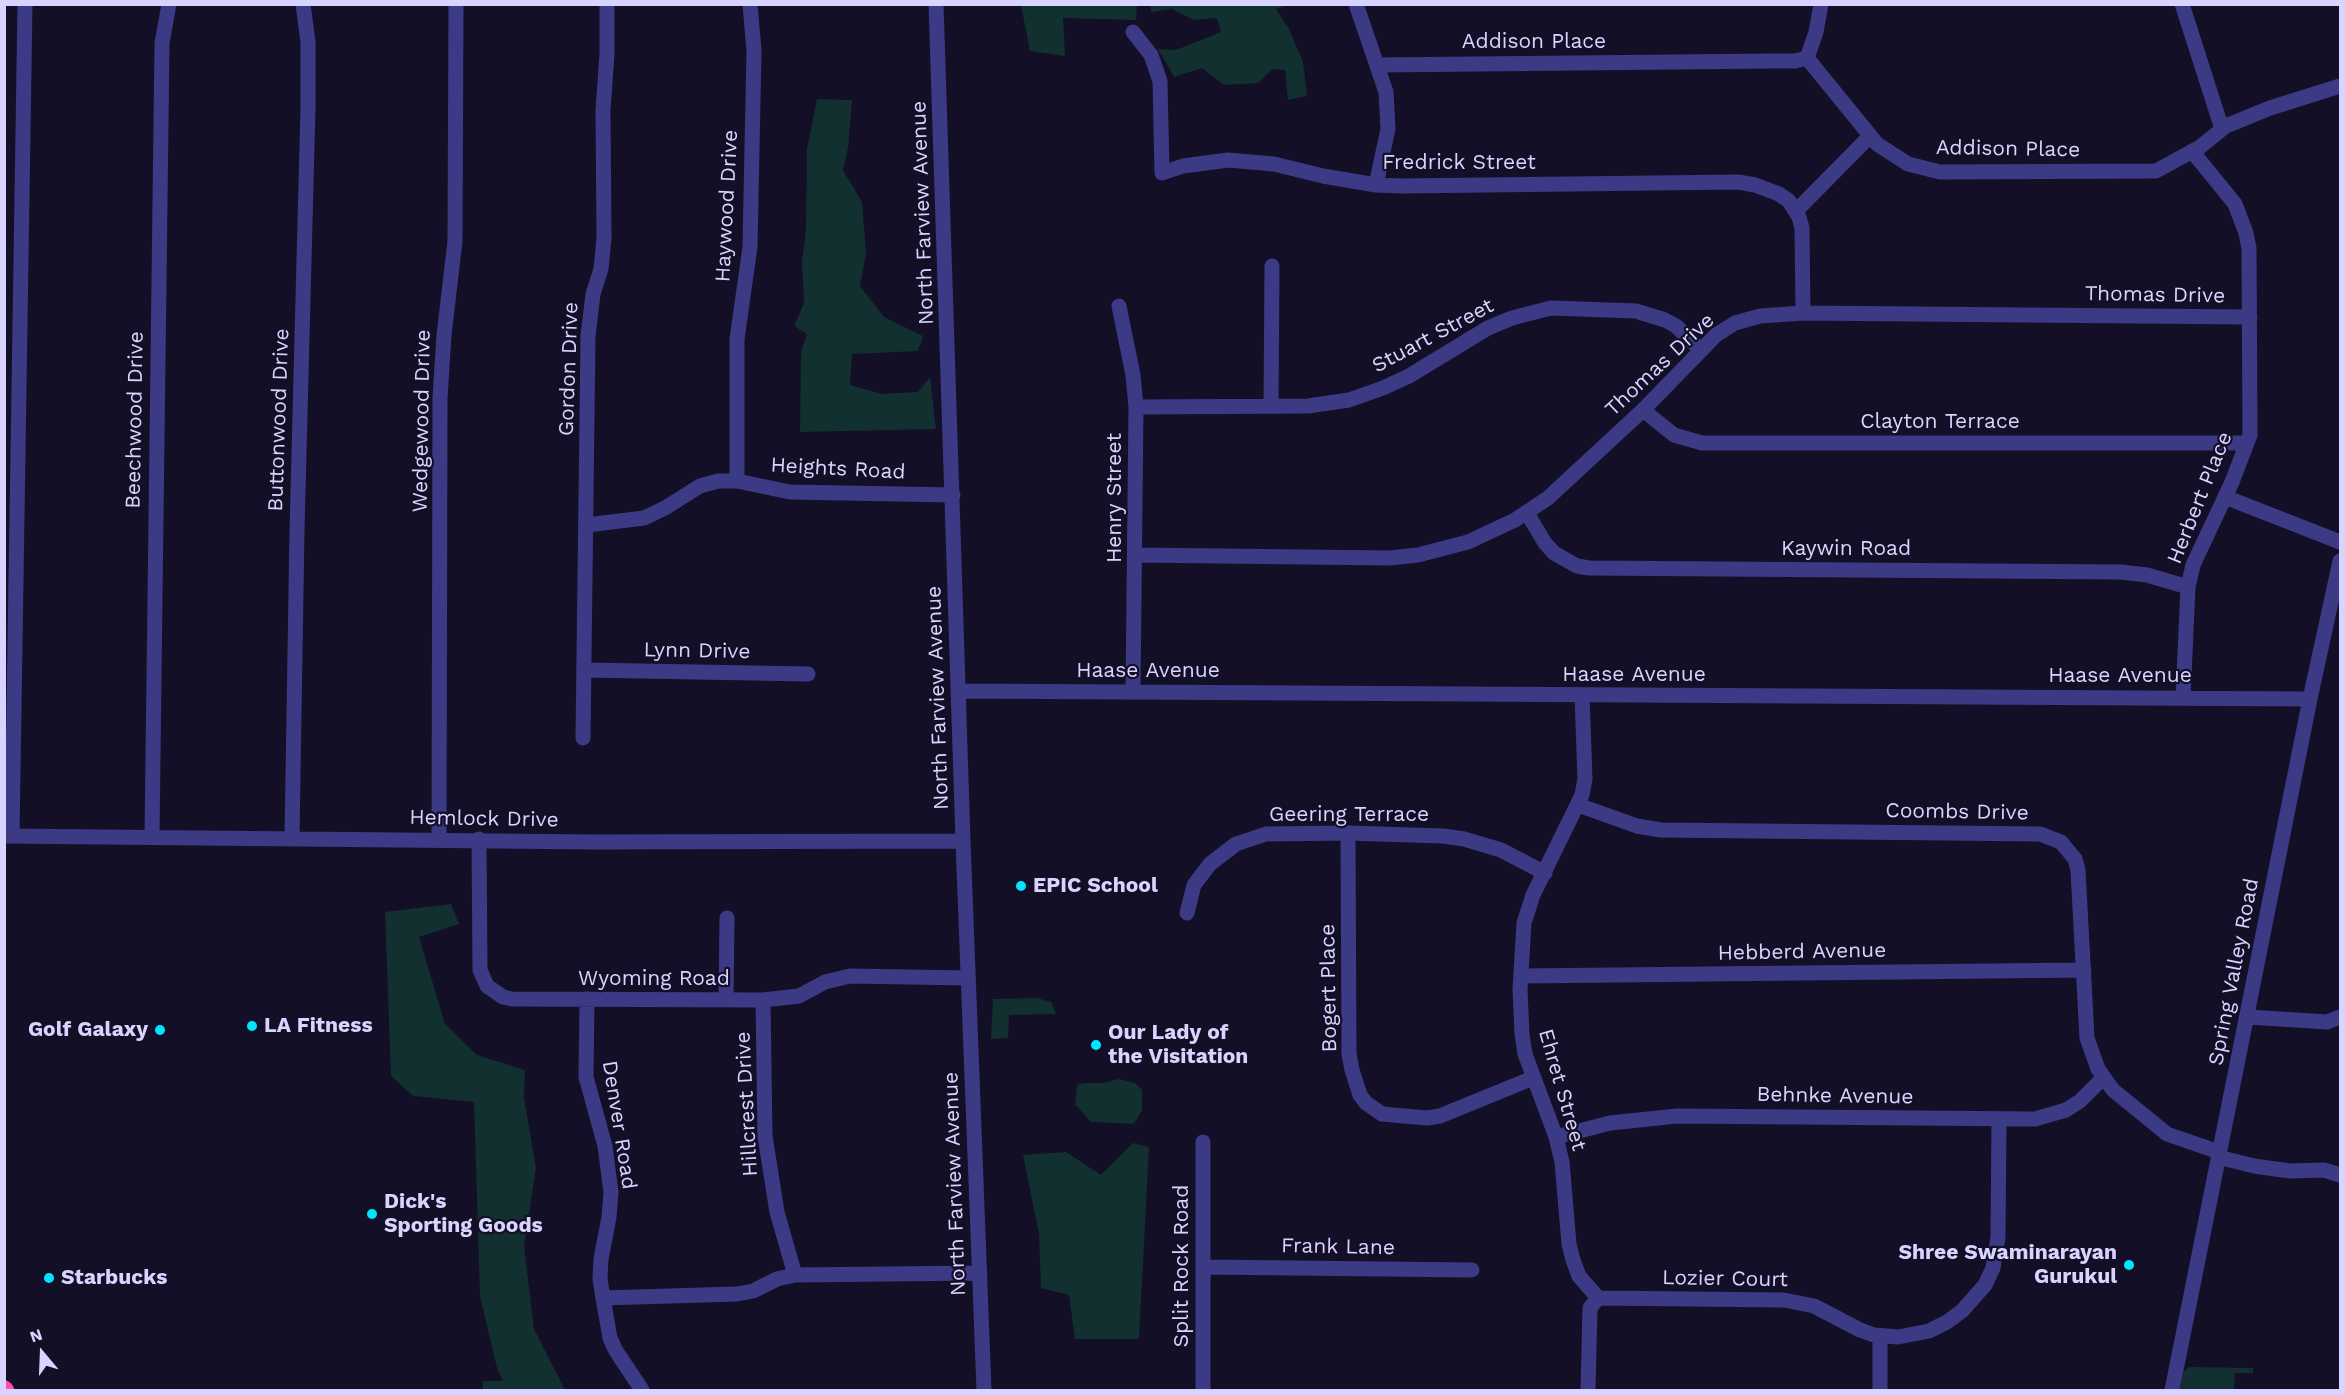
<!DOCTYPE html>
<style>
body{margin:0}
#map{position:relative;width:2345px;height:1395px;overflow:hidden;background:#130f26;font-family:"Work Sans",sans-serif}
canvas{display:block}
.frame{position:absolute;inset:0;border:6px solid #d9d4ff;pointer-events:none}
.north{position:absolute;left:12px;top:1323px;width:60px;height:60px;-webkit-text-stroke:4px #130f26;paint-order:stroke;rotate:341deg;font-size:16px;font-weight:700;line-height:24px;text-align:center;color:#d9d4ff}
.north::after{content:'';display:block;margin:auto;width:21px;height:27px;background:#d9d4ff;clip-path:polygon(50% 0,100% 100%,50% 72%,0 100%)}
</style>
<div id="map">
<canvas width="2345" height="1395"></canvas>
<div class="frame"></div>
<div class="north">N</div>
</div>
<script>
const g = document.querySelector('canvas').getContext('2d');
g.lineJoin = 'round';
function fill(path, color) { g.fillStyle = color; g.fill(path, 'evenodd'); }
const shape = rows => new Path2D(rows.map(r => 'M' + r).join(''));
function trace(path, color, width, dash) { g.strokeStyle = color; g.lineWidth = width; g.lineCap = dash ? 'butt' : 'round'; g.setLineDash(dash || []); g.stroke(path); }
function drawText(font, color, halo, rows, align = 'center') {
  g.font = font + ' "Work Sans",sans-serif'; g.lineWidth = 4.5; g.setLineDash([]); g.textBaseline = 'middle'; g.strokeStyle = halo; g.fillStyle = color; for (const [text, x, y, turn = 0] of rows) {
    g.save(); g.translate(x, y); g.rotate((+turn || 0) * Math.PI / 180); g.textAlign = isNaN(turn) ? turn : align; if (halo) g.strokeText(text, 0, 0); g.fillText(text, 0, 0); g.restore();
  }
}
fill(shape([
 [1059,5,1137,5,1136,20,1063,18,1065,56,1030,51,1021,5,1059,6],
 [1150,5,1288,5,1276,9,1289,29,1303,62,1307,96,1288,100,1285,70,1272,69,1258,83,1224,85,1202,68,1174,77,1158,49,1176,50,1221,32,1217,18,1194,20,1172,9,1151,12],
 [817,99,852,100,848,148,843,170,862,202,866,253,860,286,884,317,923,336,918,351,852,354,850,385,881,394,918,392,930,377,936,429,800,432,801,352,807,334,794,326,804,303,802,262,806,229,807,149],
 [451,904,459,924,419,937,445,1024,477,1055,525,1070,524,1098,536,1168,524,1246,534,1329,565,1390,483,1390,483,1381,503,1381,497,1368,480,1296,474,1102,413,1096,391,1076,385,912],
 [1037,998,1051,1002,1056,1014,1009,1015,1008,1038,991,1039,993,999],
 [1119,1079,1135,1083,1142,1090,1142,1110,1134,1124,1091,1122,1075,1104,1077,1085,1083,1083,1103,1083],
 [1133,1143,1149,1147,1139,1339,1075,1339,1069,1295,1041,1288,1039,1234,1023,1155,1066,1152,1101,1175],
 [2189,1367,2253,1368,2253,1373,2235,1373,2234,1390,2180,1390,2184,1371]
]), '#12302f');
trace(shape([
 [936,4,963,841,984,1390],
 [1356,4,1386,92,1388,129,1376,185],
 [2182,4,2222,129],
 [1133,32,1151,55,1160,81,1162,173,1183,166,1228,160,1274,164,1323,176,1376,185,1401,186,1738,182,1755,185,1779,194,1789,201,1799,217,1802,228,1803,313],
 [1807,58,1877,144,1908,164,1940,172,2156,171,2200,147,2226,126,2270,108,2340,86],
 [1807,58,1816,32,1821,4],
 [1378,65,1772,61,1795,61,1807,58],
 [1796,211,1870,136],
 [1119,306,1133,375,1136,407,1133,692],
 [1271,406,1272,266],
 [1136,407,1308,406,1349,400,1383,388,1409,376,1488,328,1512,318,1551,308,1636,311,1665,320,1676,326,1701,350],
 [1643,410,1674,435,1702,443,2247,443],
 [737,481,737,339,750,247,754,51,750,4],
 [2225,497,2340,542],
 [1527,513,1545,543,1554,553,1577,566,1589,568,2121,572,2147,575,2188,587],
 [587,525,644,518,665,508,700,486,718,481,737,481,790,492,953,495],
 [1136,555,1390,558,1418,555,1468,542,1515,520,1548,498,1643,410,1716,335,1735,323,1760,316,1803,313,2250,317],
 [585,670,808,674],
 [959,691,2310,699],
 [1582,695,1585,779,1582,795,1533,895,1524,923,1520,990,1522,1034,1525,1054,1556,1137,1562,1162,1569,1244,1573,1260,1579,1276,1598,1298],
 [2183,698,2188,587,2193,565,2232,482,2250,435,2249,248,2246,233,2235,204,2192,151],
 [583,738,588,336,593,294,601,269,604,238,603,110,607,54,607,4],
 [1578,805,1637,826,1661,830,2040,834,2061,842,2075,859,2078,870,2087,1038,2098,1069,2113,1090,2167,1134,2219,1152],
 [1348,833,1349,1054,1352,1070,1360,1095,1366,1103,1382,1114,1427,1118,1440,1116,1533,1078],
 [4,836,595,842,963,841],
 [12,836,25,4],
 [152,837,162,43,169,4],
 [292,838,297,530,308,107,308,42,303,4],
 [439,839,440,398,444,335,455,241,456,4],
 [479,839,480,970,487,986,503,997,512,999,763,1000,799,996,825,982,850,976,968,978],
 [1187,913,1194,885,1210,864,1236,844,1266,834,1348,833,1443,836,1464,839,1501,850,1545,873],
 [1521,976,2084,970],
 [587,999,586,1077,605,1146,611,1192,609,1217,601,1259,600,1279,603,1298,610,1338,616,1351,642,1390],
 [726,1000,727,918],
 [763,1000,765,1136,777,1212,795,1275],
 [2248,1017,2327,1022,2340,1017],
 [1556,1137,1610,1123,1677,1116,2035,1119,2066,1110,2080,1101,2103,1078],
 [2218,1157,2254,1166,2290,1171,2324,1170,2340,1175],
 [1204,1267,1472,1270],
 [603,1298,737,1294,753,1291,777,1279,795,1275,980,1273],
 [1598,1298,1784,1300,1814,1306,1860,1330,1874,1335,1898,1337,1929,1331,1947,1322,1962,1311,1985,1285,1993,1268,1998,1237,1999,1119],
 [1203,1390,1203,1142],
 [1588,1390,1590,1308,1598,1298],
 [1880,1390,1880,1336],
 [2172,1390,2310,699,2340,561]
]), '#3d3a85', 15);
trace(shape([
 [4,1389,5,1390]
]), '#ff4fa3', 18);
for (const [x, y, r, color] of [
 [1021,886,6,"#00e5ff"],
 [252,1026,6,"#00e5ff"],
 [160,1030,6,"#00e5ff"],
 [1096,1045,6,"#00e5ff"],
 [372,1214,6,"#00e5ff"],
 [2129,1265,6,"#00e5ff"],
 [49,1278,6,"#00e5ff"]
]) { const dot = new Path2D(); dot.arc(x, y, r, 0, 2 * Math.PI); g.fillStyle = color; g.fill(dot); trace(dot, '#130f26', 2); }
drawText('21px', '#d9d4ff', '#130f26', [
 ["Addison Place",1534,42],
 ["Addison Place",2008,149,1],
 ["Fredrick Street",1459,163],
 ["Haywood Drive",727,206,-87],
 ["North Farview Avenue",923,213,-92],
 ["Thomas Drive",2155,295,1],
 ["Stuart Street",1433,336,-28],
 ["Thomas Drive",1660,365,-43],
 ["Gordon Drive",569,369,-88],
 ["Beechwood Drive",135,420,-89],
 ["Buttonwood Drive",279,420,-88],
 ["Wedgewood Drive",422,421,-89],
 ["Clayton Terrace",1940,422],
 ["Heights Road",838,469,3],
 ["Henry Street",1115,498,-90],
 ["Herbert Place",2200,498,-68],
 ["Kaywin Road",1846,549],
 ["Lynn Drive",697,651,1],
 ["Haase Avenue",1148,671],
 ["Haase Avenue",1634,675],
 ["Haase Avenue",2120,676],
 ["North Farview Avenue",938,698,-92],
 ["Coombs Drive",1957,812,1],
 ["Geering Terrace",1349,815],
 ["Hemlock Drive",484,819,1],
 ["Hebberd Avenue",1802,952,-1],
 ["Spring Valley Road",2234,972,-79],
 ["Wyoming Road",654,979],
 ["Bogert Place",1329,988,-91],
 ["Ehret Street",1562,1090,74],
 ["Behnke Avenue",1835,1096,1],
 ["Hillcrest Drive",747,1104,-93],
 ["Denver Road",619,1125,81],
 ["North Farview Avenue",955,1184,-92],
 ["Frank Lane",1338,1247,1],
 ["Split Rock Road",1182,1266,-90],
 ["Lozier Court",1725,1279,1]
]);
drawText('bold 21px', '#d9d4ff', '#130f26', [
 ["EPIC School",1033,886],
 ["LA Fitness",264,1026],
 ["Golf Galaxy",148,1030,"right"],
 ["Our Lady of",1108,1033],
 ["the Visitation",1108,1057],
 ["Dick's",384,1202],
 ["Sporting Goods",384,1226],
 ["Shree Swaminarayan",2117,1253,"right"],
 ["Gurukul",2117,1277,"right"],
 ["Starbucks",61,1278]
], 'left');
</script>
